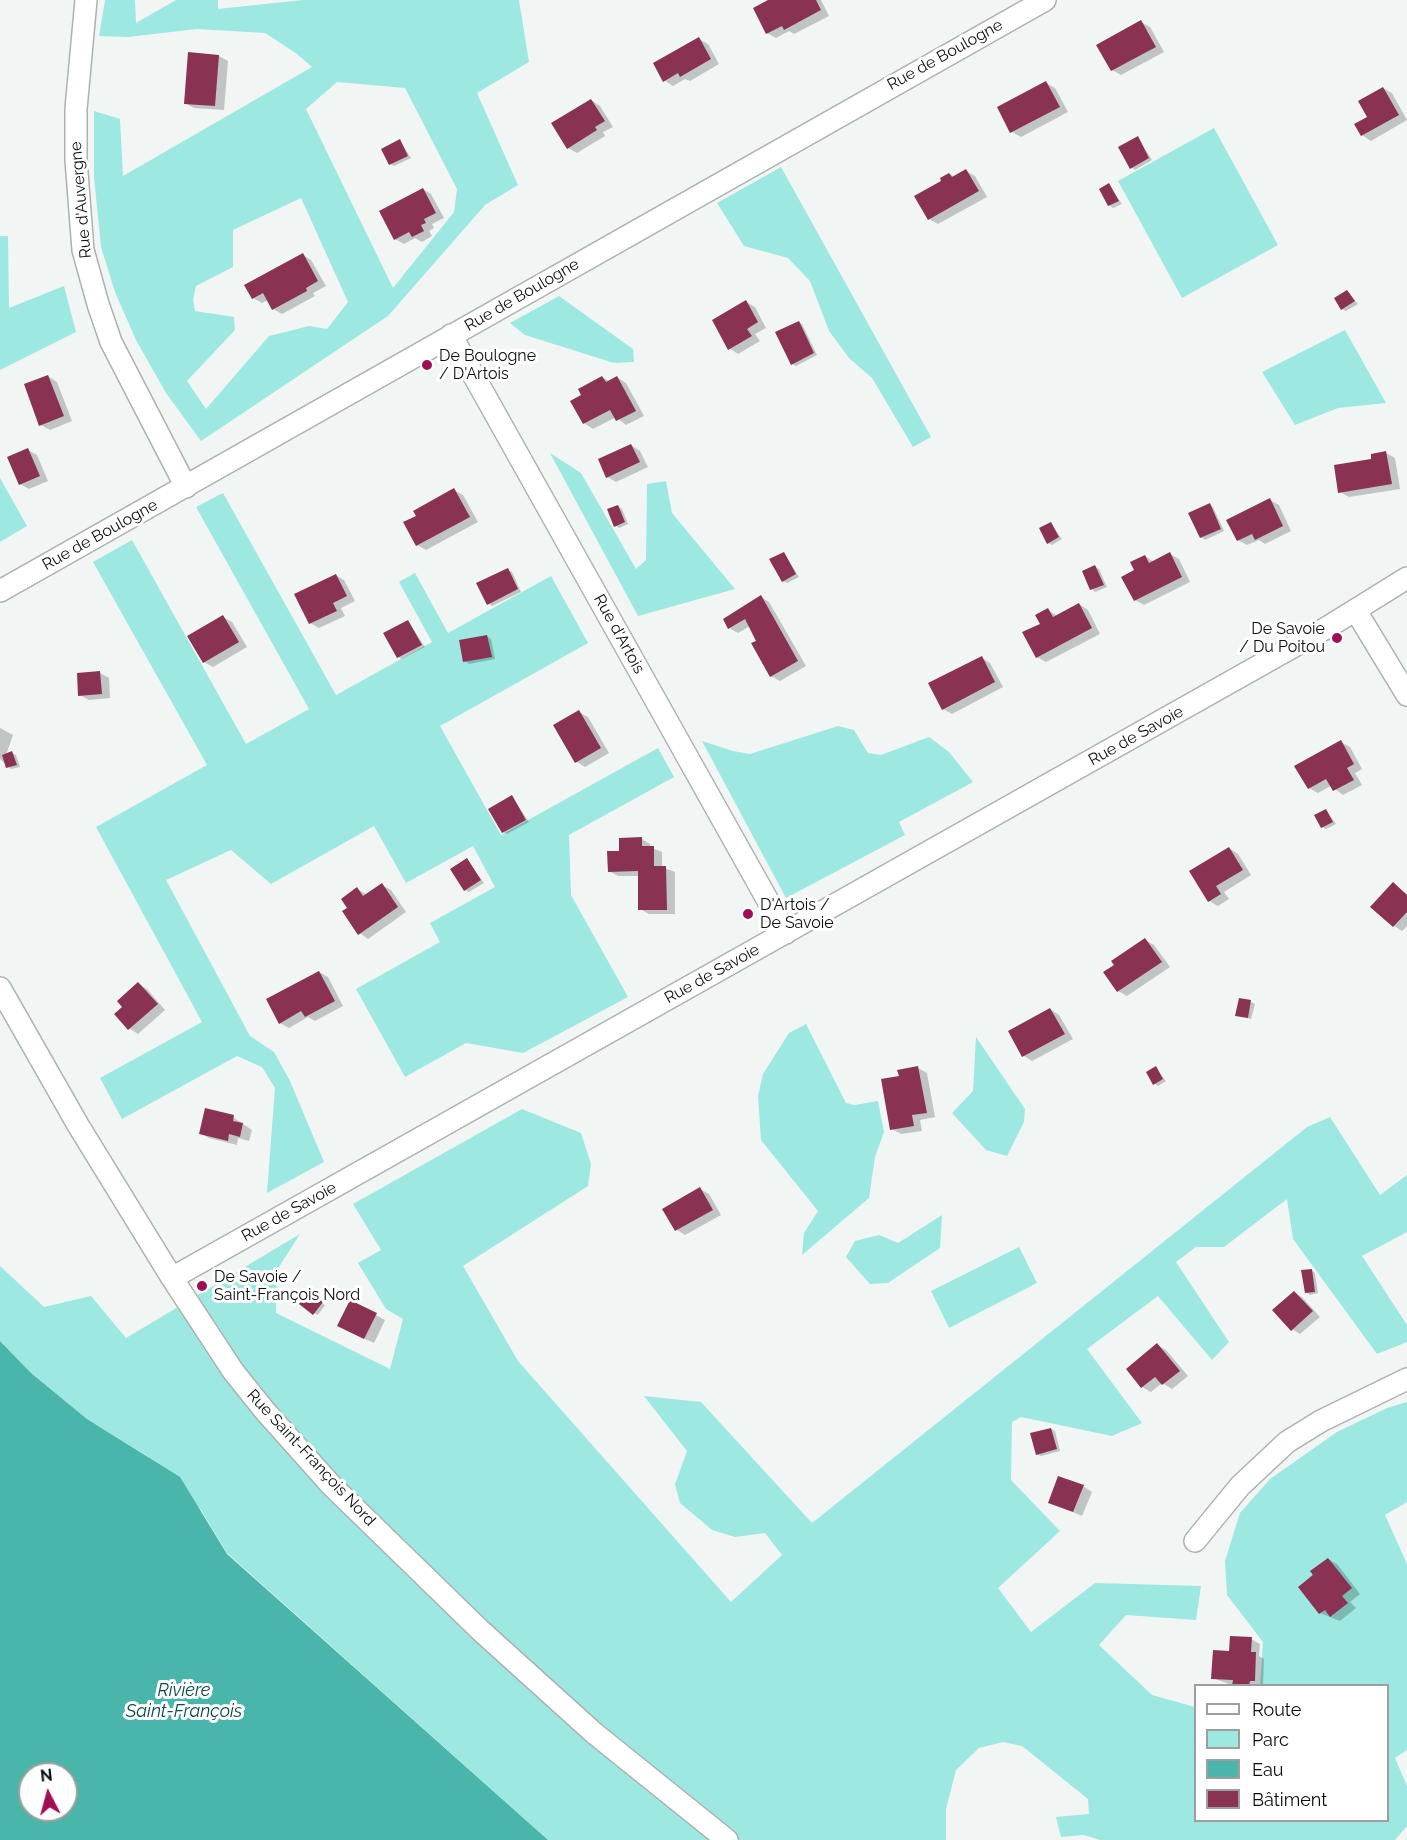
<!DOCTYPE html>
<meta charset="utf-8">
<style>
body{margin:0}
#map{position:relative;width:1407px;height:1840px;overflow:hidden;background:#f1f6f5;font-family:Raleway,sans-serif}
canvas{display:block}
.legend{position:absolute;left:1194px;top:1684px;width:195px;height:138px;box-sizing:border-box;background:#fff;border:2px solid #9e9e9e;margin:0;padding:8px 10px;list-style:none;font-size:18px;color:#0c0d0d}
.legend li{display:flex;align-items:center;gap:12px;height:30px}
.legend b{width:30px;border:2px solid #9e9e9e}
.north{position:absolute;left:18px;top:1762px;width:60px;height:60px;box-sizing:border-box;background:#fff;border:2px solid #9e9e9e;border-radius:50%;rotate:354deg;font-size:16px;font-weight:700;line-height:24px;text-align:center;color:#0c0d0d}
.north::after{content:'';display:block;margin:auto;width:21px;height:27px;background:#a00f56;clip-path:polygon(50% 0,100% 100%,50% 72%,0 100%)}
</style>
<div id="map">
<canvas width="1407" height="1840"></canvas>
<ul class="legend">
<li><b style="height:8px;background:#fff"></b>Route</li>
<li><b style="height:16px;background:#9de8e0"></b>Parc</li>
<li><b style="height:16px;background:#49b5ab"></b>Eau</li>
<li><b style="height:16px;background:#893253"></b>Bâtiment</li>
</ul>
<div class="north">N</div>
</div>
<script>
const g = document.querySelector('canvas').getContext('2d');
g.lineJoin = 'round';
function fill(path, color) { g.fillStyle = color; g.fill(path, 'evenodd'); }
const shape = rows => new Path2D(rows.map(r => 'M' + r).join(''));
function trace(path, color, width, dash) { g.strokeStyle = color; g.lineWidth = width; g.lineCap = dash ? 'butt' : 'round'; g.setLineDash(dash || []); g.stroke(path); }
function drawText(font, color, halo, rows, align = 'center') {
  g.font = font + ' Raleway,sans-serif'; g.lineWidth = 6; g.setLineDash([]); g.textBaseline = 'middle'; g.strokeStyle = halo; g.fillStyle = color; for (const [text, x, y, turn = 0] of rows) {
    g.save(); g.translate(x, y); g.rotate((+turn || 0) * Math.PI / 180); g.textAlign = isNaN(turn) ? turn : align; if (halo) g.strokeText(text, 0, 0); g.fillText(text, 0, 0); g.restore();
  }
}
fill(shape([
 [105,0,135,0,136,23,176,0,218,0,218,9,303,0,519,0,529,62,477,93,518,185,485,205,388,316,201,441,166,393,136,340,115,292,101,247,94,177,94,111,120,119,123,176,312,67,297,54,265,33,197,29,128,37,99,36],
 [337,82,405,88,457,189,454,212,393,288,306,109],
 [301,198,348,302,327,329,309,326,269,336,206,409,187,381,235,330,234,317,195,311,193,300,196,286,233,267,233,230],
 [1214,128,1278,245,1182,298,1118,181],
 [781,167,931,437,913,447,872,378,849,358,829,331,810,281,788,258,744,246,717,203],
 [0,236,8,236,9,308,64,286,76,332,0,370],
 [559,296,633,349,634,362,614,363,525,335,510,323],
 [1345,330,1386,403,1338,408,1295,425,1262,372],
 [550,453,581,473,636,569,646,560,647,484,666,481,672,513,735,589,638,616],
 [0,478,27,526,0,542],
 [223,493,336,695,432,642,399,582,415,573,448,633,551,576,588,643,440,726,501,835,658,748,674,777,569,835,571,895,628,997,523,1053,466,1043,405,1077,356,989,440,942,430,923,495,887,473,846,406,883,374,826,271,884,231,850,166,880,250,1036,274,1052,290,1081,324,1162,267,1193,275,1088,262,1067,237,1056,122,1119,100,1078,202,1022,96,827,207,765,93,562,132,540,246,744,309,709,196,507],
 [838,726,854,730,868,753,881,755,929,737,949,752,973,782,899,822,905,835,786,898,702,741,733,751,750,754],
 [806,1024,846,1103,855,1105,878,1101,884,1132,875,1157,869,1198,802,1255,804,1233,818,1211,761,1140,758,1096,763,1074,789,1033],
 [976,1037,1025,1109,1024,1122,1007,1156,986,1150,952,1113,973,1091],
 [522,1109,581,1133,591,1164,588,1186,463,1266,518,1361,731,1602,782,1555,765,1533,735,1537,712,1530,680,1503,675,1484,687,1451,644,1396,701,1402,812,1523,1307,1127,1330,1117,1380,1195,1407,1175,1407,1232,1362,1256,1407,1325,1407,1342,1377,1354,1293,1239,1287,1199,1224,1247,1196,1247,1176,1262,1229,1342,1212,1360,1158,1296,1087,1349,1142,1423,1112,1436,1021,1417,1012,1422,1011,1480,1060,1531,998,1588,1031,1632,1095,1583,1201,1586,1196,1620,1126,1615,1099,1645,1152,1695,1195,1707,1196,1820,1388,1820,1388,1686,1260,1685,1263,1642,1227,1595,1225,1561,1240,1513,1270,1479,1337,1432,1387,1408,1407,1402,1407,1502,1385,1515,1407,1564,1407,1750,1395,1758,1407,1786,1407,1826,1395,1840,1100,1840,1084,1835,1061,1837,1056,1817,1089,1814,1088,1799,1022,1746,1003,1742,979,1748,956,1770,946,1809,946,1840,548,1840,227,1553,201,1510,147,1456,87,1419,31,1373,0,1341,0,1266,44,1307,91,1296,126,1338,300,1234,277,1270,276,1313,390,1369,403,1319,386,1309,358,1263,381,1250,353,1204],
 [942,1215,940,1248,888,1283,870,1284,846,1257,855,1241,879,1235,898,1243],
 [1019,1247,1037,1283,949,1328,931,1291]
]), '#9de8e0');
fill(shape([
 [0,1341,31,1373,87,1419,180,1477,227,1554,548,1840,0,1840],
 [30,1774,66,1774,66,1810,30,1810]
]), '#49b5ab');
fill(shape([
 [771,0,821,0,829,16,794,34,789,31,776,38,767,33],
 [1141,22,1150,27,1164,52,1121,75,1112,70],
 [699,39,708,44,719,64,690,81,685,79,673,86,664,80],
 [189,54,219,56,228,61,224,110,194,108,185,103],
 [1046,83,1055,88,1068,112,1021,137,1012,132,999,108],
 [1383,88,1392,93,1407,120,1371,141,1362,135],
 [591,100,600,106,613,127,603,132,605,136,577,153,568,148],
 [1138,138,1152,160,1135,170,1131,167],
 [400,141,411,158,394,166,390,164],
 [966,171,975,176,987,197,938,224,929,219,943,181,949,174,955,177],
 [1109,185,1122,204,1113,208,1109,205],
 [423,189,431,194,444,218,432,224,434,228,429,231,432,236,422,242,415,238,404,244,395,239],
 [303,255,311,260,326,286,313,293,315,296,282,314,273,309,268,300,262,303,253,298],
 [1347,291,1358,304,1346,311,1342,309],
 [746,302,755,307,766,328,755,334,760,341,738,354,729,348],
 [799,322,802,324,817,355,796,366,792,364],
 [48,376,57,382,72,421,50,430,41,425],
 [602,377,609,381,617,377,626,383,644,416,626,425,616,417,593,429,584,423,572,401,583,395],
 [631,445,640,451,648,467,616,482,607,477],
 [28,450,37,455,48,481,29,489,20,484],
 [1386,453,1395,458,1400,489,1349,497,1340,492,1373,460],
 [454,490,463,495,478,522,426,550,417,545,418,516],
 [1270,500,1279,505,1291,531,1265,544,1259,540,1247,545,1238,540],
 [1210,505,1213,507,1224,531,1205,540,1201,537],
 [618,506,622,509,628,524,619,528,615,525],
 [1051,524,1062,539,1052,545,1048,543],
 [784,553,799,577,787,583,783,581],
 [1170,554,1179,559,1190,582,1144,605,1135,600,1136,571,1145,556,1154,562],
 [1095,567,1099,569,1107,587,1095,592,1092,589],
 [508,570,512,572,521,592,492,606,488,603],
 [335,575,344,580,355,601,341,608,345,616,319,628,310,623],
 [761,597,769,602,806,666,780,681,771,676,750,626,738,633,729,628],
 [1079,604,1088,610,1100,634,1046,662,1037,657,1042,624,1048,610,1057,616],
 [223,617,232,622,247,647,213,667,204,662],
 [408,621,425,647,402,659,398,657],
 [487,636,491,639,495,659,469,664,465,661],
 [982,658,990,663,1003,687,952,714,943,709],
 [100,673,109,678,110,698,89,700,80,695],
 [579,712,588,717,609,753,585,767,577,762],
 [0,728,13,735,6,755,12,753,16,755,20,767,11,769,0,759],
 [1341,742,1350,747,1362,769,1355,773,1362,785,1343,795,1331,786,1318,793,1309,788],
 [512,797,529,822,507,834,503,832],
 [1326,810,1336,824,1326,829,1322,827],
 [642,839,650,844,650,847,662,852,662,867,675,872,675,914,649,914,640,909,639,876,618,876,609,871],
 [1229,848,1238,854,1251,875,1224,892,1229,899,1218,906,1209,901],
 [467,860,484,883,469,892,465,890],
 [1393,884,1407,894,1407,926,1402,931,1394,926],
 [382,885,391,890,406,912,368,939,360,933,349,908,357,889,366,894],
 [1145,940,1154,945,1170,967,1127,996,1118,991],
 [319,972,328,977,343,1006,315,1021,308,1017,289,1028,280,1023],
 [139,984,147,989,165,1010,138,1034,129,1028,124,1007],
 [1251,1002,1255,1004,1251,1019,1237,1015],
 [1050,1009,1059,1015,1073,1039,1032,1061,1024,1056,1010,1032],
 [918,1068,927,1073,935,1117,920,1120,922,1131,901,1134,892,1129,900,1077],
 [1156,1068,1166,1081,1158,1086,1154,1083],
 [233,1117,252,1130,249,1141,238,1138,237,1145,209,1138,200,1133],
 [700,1189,709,1194,721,1215,685,1235,677,1230],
 [1311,1270,1315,1273,1318,1293,1310,1295,1306,1292],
 [1295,1293,1303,1298,1320,1317,1300,1334,1292,1329],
 [312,1296,325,1305,318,1315,314,1313],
 [376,1315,385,1320,374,1343,348,1331],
 [1157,1345,1166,1350,1188,1376,1172,1389,1162,1383,1151,1392,1142,1387],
 [1051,1429,1055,1431,1060,1451,1041,1456,1037,1454],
 [1083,1486,1092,1492,1082,1516,1049,1502],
 [1328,1559,1337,1564,1360,1594,1350,1602,1356,1608,1340,1621,1320,1613,1300,1587],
 [1251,1639,1260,1644,1259,1656,1264,1659,1263,1685,1234,1686,1213,1678,1231,1652]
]), '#0003');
fill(shape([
 [768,0,816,0,821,10,784,30,782,26,766,34,753,8],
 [1141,20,1156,47,1111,71,1096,45],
 [699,37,711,59,680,77,678,73,663,82,653,63],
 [188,52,219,55,215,106,184,104],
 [1046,81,1060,107,1010,133,997,107],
 [1383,87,1399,115,1361,136,1354,124,1367,117,1358,101],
 [591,99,605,121,595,127,597,130,567,149,551,123],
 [1138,136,1149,158,1130,169,1118,147],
 [400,139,408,156,389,165,381,149],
 [966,169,979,191,928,220,914,196,941,181,940,178,949,173,952,177],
 [1109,183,1119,201,1108,206,1099,189],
 [423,188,436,213,424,219,426,223,421,225,424,231,412,237,409,232,394,240,379,211],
 [303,253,318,281,306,288,307,291,272,310,263,293,252,299,244,285],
 [1347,290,1355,301,1341,310,1334,298],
 [746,300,758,322,747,329,752,336,728,350,712,320],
 [799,321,814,353,791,365,775,332],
 [48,375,64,416,39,426,24,384],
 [602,376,606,382,617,376,636,411,616,421,610,410,583,424,570,401,581,395,578,389],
 [631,444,640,462,606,478,598,459],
 [28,448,40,476,19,485,7,457],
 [1386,451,1392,484,1338,493,1334,465,1371,459,1371,454],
 [454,488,470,517,416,546,403,522,416,516,413,511],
 [1270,498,1283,526,1255,540,1252,534,1237,541,1226,520],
 [1210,503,1221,529,1200,538,1188,513],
 [618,505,625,522,614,527,607,509],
 [1051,522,1059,537,1047,544,1039,528],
 [784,552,796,574,782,582,769,559],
 [1170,552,1182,577,1134,601,1121,577,1134,570,1130,562,1145,555,1149,563],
 [1095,565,1104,585,1090,590,1082,571],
 [508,568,518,589,487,605,476,583],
 [336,574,347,596,333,603,337,611,309,624,294,594],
 [761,595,798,661,770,677,751,643,756,641,745,619,728,629,723,619],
 [1079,603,1092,628,1036,658,1022,632,1040,624,1035,615,1048,608,1053,617],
 [223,615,239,642,203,663,187,636],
 [408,620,422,645,397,658,383,633],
 [487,635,492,657,463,662,459,640],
 [982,656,995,682,942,710,928,683],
 [100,671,102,694,78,696,77,673],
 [579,710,601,748,575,763,553,725],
 [1341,740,1354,764,1347,768,1354,780,1333,791,1326,779,1308,789,1294,766],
 [12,751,17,765,6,768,2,755],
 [512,795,526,820,502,833,488,809],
 [1326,809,1333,822,1321,828,1314,815],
 [642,837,642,846,654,846,654,866,666,866,667,910,638,910,638,871,608,872,607,851,619,851,619,838],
 [1229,847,1243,870,1216,886,1221,894,1208,902,1189,871],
 [467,858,481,880,464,891,450,869],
 [1393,882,1407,895,1407,912,1393,927,1370,907],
 [382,883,398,907,358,935,342,911,347,908,341,899,357,887,363,896],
 [1145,938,1162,962,1117,992,1103,972,1114,965,1111,961],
 [319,971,335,1001,305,1017,301,1011,279,1024,266,999],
 [138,982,158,1004,128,1030,114,1014,122,1007,117,1001],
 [1239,998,1251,1000,1248,1018,1235,1016],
 [1050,1008,1065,1034,1022,1057,1008,1031],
 [918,1066,927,1113,912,1115,914,1126,890,1130,881,1079,899,1076,897,1070],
 [1156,1066,1163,1079,1153,1085,1146,1072],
 [205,1108,234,1115,233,1121,243,1123,240,1137,229,1134,228,1141,199,1134],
 [700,1187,713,1210,675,1231,662,1209],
 [1312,1269,1315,1292,1305,1293,1301,1270],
 [309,1291,323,1302,313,1315,299,1304],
 [1294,1291,1313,1311,1291,1331,1272,1310],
 [350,1300,377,1313,364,1339,337,1326],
 [1157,1343,1180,1371,1162,1385,1155,1377,1141,1388,1126,1369],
 [1051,1428,1057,1449,1036,1455,1030,1433],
 [1058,1476,1084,1485,1073,1512,1048,1503],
 [1328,1558,1352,1588,1342,1596,1348,1603,1330,1617,1325,1610,1319,1614,1298,1587,1313,1575,1310,1571],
 [1230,1636,1252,1637,1251,1652,1256,1652,1255,1681,1250,1681,1249,1686,1232,1686,1233,1680,1211,1679,1213,1650,1229,1651]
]), '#893253');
const minor = shape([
 [86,0,76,109,76,160,83,250,98,304,111,342,186,487],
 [451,335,786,933],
 [0,591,1045,0],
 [1356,611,1407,695],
 [0,988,78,1125,172,1278,233,1371,265,1411,331,1485,480,1630,594,1733,727,1840],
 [172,1278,1328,627,1407,578],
 [1195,1541,1240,1486,1287,1442,1321,1421,1407,1379]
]);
trace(minor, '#adb1b0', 24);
trace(minor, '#fff', 21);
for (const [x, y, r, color] of [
 [427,365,6,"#a00f56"],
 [1337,638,6,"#a00f56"],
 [748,914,6,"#a00f56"],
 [202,1286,6,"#a00f56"]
]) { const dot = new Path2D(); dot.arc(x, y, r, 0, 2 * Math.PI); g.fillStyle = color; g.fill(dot); trace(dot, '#fff', 2); }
drawText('16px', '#0c0d0d', '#fff', [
 ["Rue de Boulogne",945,55,-29],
 ["Rue d'Auvergne",81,200,-95],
 ["Rue de Boulogne",522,295,-30],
 ["Rue de Boulogne",100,535,-29],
 ["Rue d'Artois",619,634,61],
 ["Rue de Savoie",1136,736,-29],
 ["Rue de Savoie",712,974,-29],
 ["Rue de Savoie",289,1212,-29],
 ["Rue Saint-François Nord",311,1458,47]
]);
drawText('16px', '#0c0d0d', '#fff', [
 ["De Boulogne",439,356],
 ["/ D'Artois",439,374],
 ["De Savoie",1325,629,"right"],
 ["/ Du Poitou",1325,647,"right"],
 ["D'Artois /",760,905],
 ["De Savoie",760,923],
 ["De Savoie /",214,1277],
 ["Saint-François Nord",214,1295]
], 'left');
drawText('italic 18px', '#0a4b46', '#fff', [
 ["Rivière",184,1691],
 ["Saint-François",184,1712]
]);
</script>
